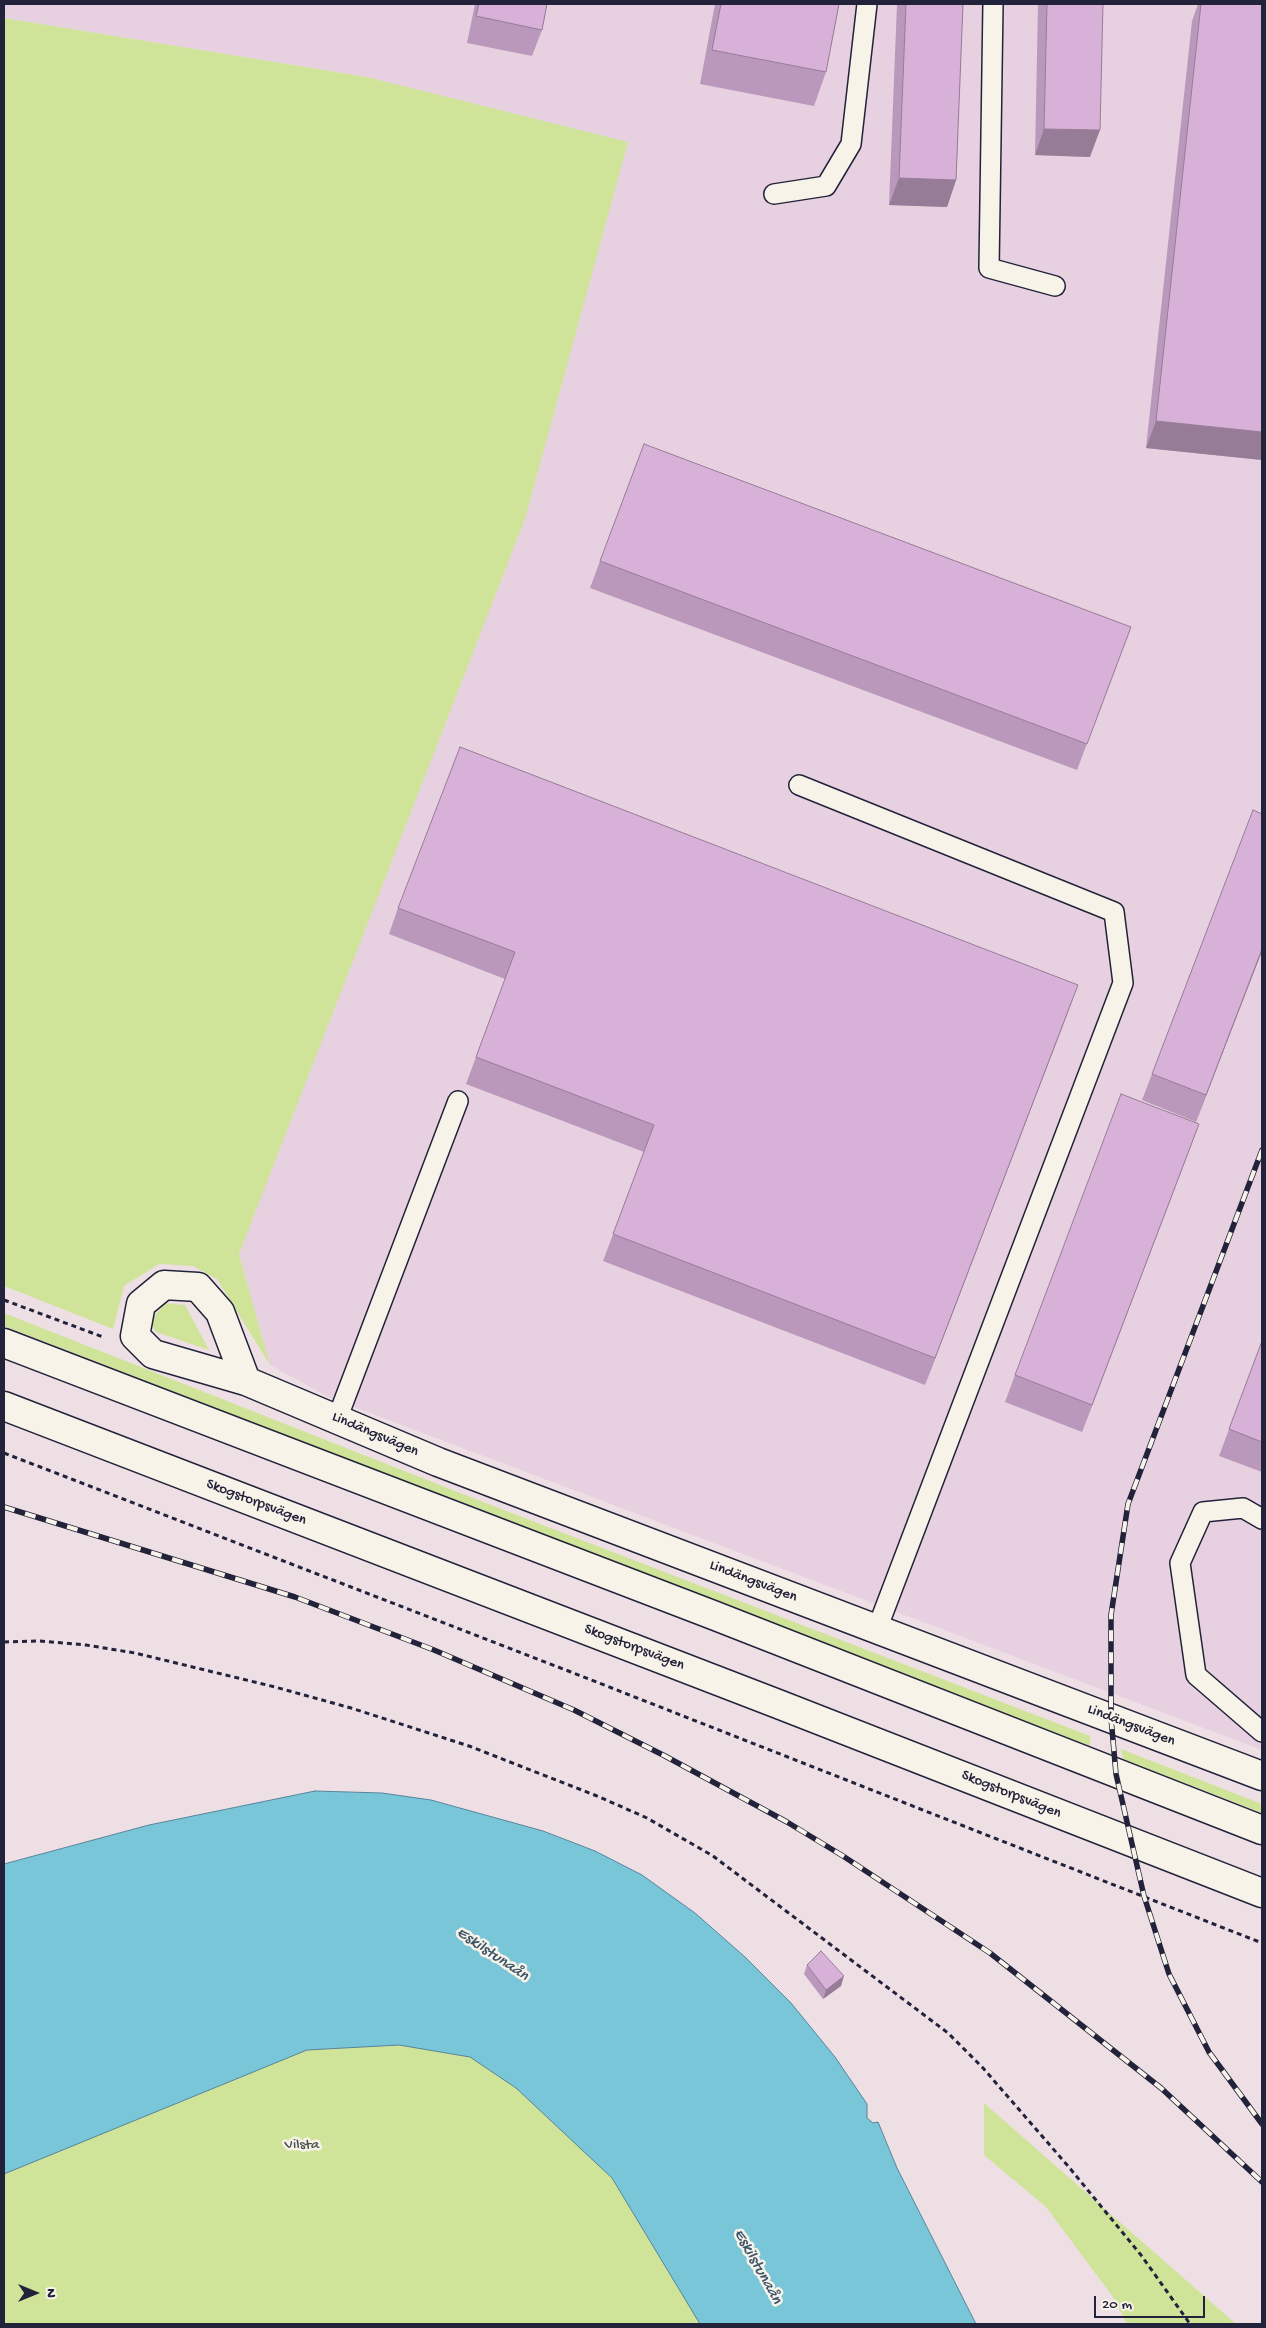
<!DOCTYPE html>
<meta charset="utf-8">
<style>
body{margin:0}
#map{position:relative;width:1266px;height:2328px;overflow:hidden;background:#eedfe4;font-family:"Gochi Hand",sans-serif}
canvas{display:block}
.frame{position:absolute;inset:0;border:5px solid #22223b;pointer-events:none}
.north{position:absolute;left:10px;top:2268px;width:50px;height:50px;-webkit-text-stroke:4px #f7f3e8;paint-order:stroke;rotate:90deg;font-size:14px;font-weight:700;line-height:20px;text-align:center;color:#22223b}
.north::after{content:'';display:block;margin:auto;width:18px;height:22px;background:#22223b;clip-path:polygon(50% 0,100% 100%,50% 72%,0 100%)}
.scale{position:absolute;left:1094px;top:2296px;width:111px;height:22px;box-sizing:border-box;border:2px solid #22223b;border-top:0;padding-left:6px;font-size:15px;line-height:18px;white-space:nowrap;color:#22223b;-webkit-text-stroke:4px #f7f3e8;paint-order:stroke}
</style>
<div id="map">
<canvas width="1266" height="2328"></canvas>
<div class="frame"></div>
<div class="north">N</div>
<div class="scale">20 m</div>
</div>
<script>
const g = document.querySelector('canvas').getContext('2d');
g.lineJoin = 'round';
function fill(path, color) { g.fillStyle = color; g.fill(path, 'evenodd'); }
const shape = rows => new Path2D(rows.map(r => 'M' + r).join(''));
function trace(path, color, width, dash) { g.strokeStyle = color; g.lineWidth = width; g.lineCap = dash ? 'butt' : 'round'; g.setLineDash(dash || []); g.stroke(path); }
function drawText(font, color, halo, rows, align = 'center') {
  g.font = font + ' "Gochi Hand",sans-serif'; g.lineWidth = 5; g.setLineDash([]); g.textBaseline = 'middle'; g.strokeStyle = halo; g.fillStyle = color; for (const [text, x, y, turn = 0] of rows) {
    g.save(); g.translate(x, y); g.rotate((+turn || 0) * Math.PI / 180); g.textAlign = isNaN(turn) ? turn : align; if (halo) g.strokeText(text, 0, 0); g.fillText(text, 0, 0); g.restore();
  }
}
fill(shape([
 [4,4,1262,4,1262,1750,330,1398,270,1365,239,1254,628,142,367,77,4,18]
]), '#e7d1e1');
fill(shape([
 [4,18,367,77,628,142,525,519,239,1254,270,1365,217,1279,193,1266,159,1264,124,1286,113,1329,4,1286],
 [165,1303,185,1305,209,1350,156,1332,150,1322],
 [4,1313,483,1502,1090,1736,1090,1746,4,1326],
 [1121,1749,1262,1804,1262,1813,1123,1759],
 [321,1958,758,2150,868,2324,4,2324,4,2036],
 [984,2103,1236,2324,1127,2324,1113,2297,1046,2207,984,2155]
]), '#d0e499');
const water = shape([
 [315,1791,382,1793,431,1800,543,1831,595,1851,642,1875,695,1913,745,1957,791,2003,835,2057,867,2104,867,2118,873,2123,878,2122,897,2168,976,2324,700,2324,612,2178,516,2088,470,2057,399,2045,307,2050,4,2174,4,1864,149,1825,315,1791]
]);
fill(water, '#7ac6d9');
trace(water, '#57849a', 1);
const service = shape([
 [993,4,989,268,1055,286],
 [774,194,826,186,851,144,867,4],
 [799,785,1114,912,1123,983,877,1629],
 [337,1419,458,1101],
 [1262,1519,1243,1508,1203,1512,1180,1563,1196,1675,1262,1732]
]);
const minor = shape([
 [246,1381,220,1312,198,1287,164,1285,141,1304,135,1336,153,1354,246,1381,438,1462,1262,1776]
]);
const secondary = shape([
 [4,1343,713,1615,1262,1830],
 [4,1406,778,1704,1262,1893]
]);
trace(service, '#22223b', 22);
trace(minor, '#22223b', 31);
trace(secondary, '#22223b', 31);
trace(shape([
 [4,1300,103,1337],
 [4,1453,571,1672,1262,1943],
 [4,1642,40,1641,86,1645,135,1653,275,1687,351,1708,469,1746,597,1796,647,1818,713,1856,948,2033,983,2068,1068,2166,1141,2255,1190,2324]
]), '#22223b', 3, [5, 4]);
trace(service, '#f7f3e8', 19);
trace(minor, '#f7f3e8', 28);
trace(secondary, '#f7f3e8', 28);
const rail = shape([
 [1262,1150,1128,1504,1111,1615,1111,1718,1116,1774,1144,1896,1169,1974,1209,2052,1262,2124],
 [4,1507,295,1597,434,1650,574,1710,665,1756,787,1822,843,1856,990,1953,1161,2088,1262,2182]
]);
trace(rail, '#22223b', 5.5);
trace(rail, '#f7f3e8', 4, [11]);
fill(shape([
 [474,4,547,4,542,30,532,56,467,43,475,4],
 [715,4,839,4,826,72,814,106,700,84],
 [897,4,963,4,956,180,947,207,889,205],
 [1038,4,1103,4,1090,157,1035,155],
 [1198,4,1262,4,1262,460,1146,448,1192,21],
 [600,561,1131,627,1077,770,590,588],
 [398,908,1068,1012,925,1385,603,1261,644,1152,466,1084,505,979,389,934],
 [1262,951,1196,1122,1142,1100,1152,1074],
 [1199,1124,1082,1432,1005,1402,1015,1375],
 [1262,1341,1262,1472,1219,1456],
 [807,1965,841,1986,823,1999,804,1974]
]), '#ba98bb');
fill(shape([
 [1044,129,1100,130,1090,157,1035,155],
 [899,178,956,180,947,207,889,205],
 [1156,421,1262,432,1262,460,1146,448],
 [1262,949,1262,951,1196,1122,1206,1095],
 [1078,985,1068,1012,925,1385,935,1358],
 [1199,1124,1189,1151,1082,1432,1092,1405],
 [844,1976,841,1986,823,1999,826,1990]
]), '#977c98');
const building = shape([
 [479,4,547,4,542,30,476,16,479,4],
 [721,4,839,4,826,72,712,50,721,4],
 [906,4,963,4,956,180,899,178,906,4],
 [1047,4,1103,4,1100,130,1044,129,1047,4],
 [1201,4,1262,4,1262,432,1156,421,1201,4],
 [644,444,1131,627,1087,744,600,561,644,444],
 [460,747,1078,985,935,1358,613,1234,654,1125,476,1057,515,952,398,908,460,747],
 [1253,810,1262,814,1262,949,1206,1095,1152,1074,1253,810],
 [1121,1094,1199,1124,1092,1405,1015,1375,1121,1094],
 [1262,1341,1262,1442,1229,1429,1262,1341],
 [821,1951,844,1976,826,1990,807,1965,821,1951]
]);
fill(building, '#d8b1d9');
trace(building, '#977c98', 1);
drawText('15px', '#22223b', '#f7f3e8', [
 ["Lindängsvägen",375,1435,23],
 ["Skogstorpsvägen",256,1503,21],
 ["Lindängsvägen",753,1582,21],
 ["Skogstorpsvägen",634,1648,21],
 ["Lindängsvägen",1131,1726,21],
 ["Skogstorpsvägen",1011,1795,22]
]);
drawText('15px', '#4e5252', '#f7f3e8', [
 ["Vilsta",302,2146]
]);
drawText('italic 16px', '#3c536a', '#f7f3e8', [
 ["Eskilstunaån",492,1955,34],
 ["Eskilstunaån",757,2267,61]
]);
</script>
